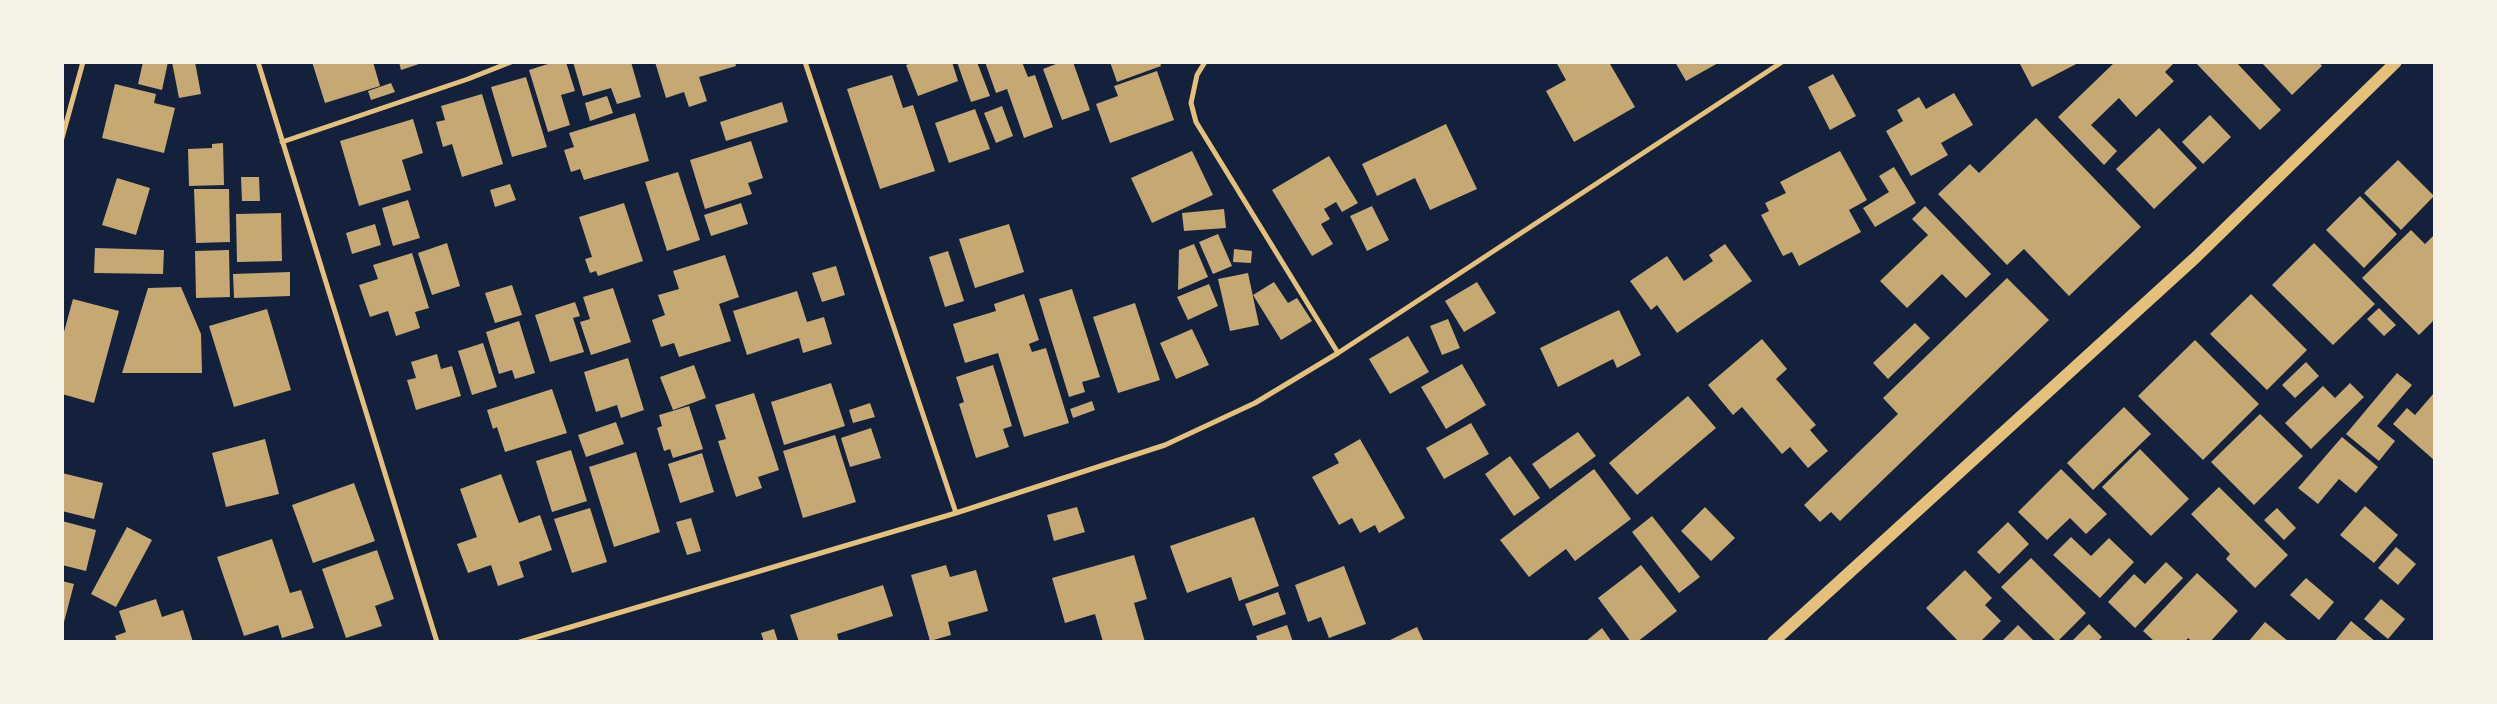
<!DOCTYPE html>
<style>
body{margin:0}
#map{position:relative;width:2497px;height:704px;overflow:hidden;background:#14213d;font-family:Georgia,serif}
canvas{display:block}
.frame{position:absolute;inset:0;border:64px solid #f6f1e7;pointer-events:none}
</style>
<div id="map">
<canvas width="2497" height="704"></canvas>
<div class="frame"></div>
</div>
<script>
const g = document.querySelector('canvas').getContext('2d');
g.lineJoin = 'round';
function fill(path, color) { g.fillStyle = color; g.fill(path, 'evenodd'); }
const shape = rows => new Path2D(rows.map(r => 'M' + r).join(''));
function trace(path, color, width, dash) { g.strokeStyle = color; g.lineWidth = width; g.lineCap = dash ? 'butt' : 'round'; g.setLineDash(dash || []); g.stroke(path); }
fill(shape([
 [143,62,168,62,162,90,138,84],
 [172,62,195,62,201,94,179,98],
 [312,62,373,62,380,86,325,103],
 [399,62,422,62,422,63,401,70],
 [554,62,566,62,575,91,561,95,570,125,548,132,529,70],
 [573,62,631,62,641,97,617,104,611,88,583,96],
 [655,62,735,62,736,66,699,77,707,101,689,107,684,92,666,98],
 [914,62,952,62,958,81,918,96,906,65],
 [957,62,977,62,990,96,971,102],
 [985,62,1022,62,1028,77,1035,75,1053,127,1024,138,1007,89,996,93],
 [1061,62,1073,62,1090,110,1062,120,1043,69],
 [1110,62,1160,62,1161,66,1117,82],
 [1556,62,1613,62,1610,64,1635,107,1574,142,1546,91,1566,80],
 [1675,62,1720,62,1686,81],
 [2019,62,2080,62,2032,87],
 [2115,62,2175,62,2165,72,2174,81,2136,117,2119,98,2091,125,2117,151,2104,165,2058,117],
 [2195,62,2236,62,2281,110,2260,130],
 [2261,62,2319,62,2322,66,2292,95],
 [1157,71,1174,120,1110,143,1096,104,1118,96,1114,86],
 [1833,74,1856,116,1830,130,1808,87],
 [892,75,903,108,913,105,935,171,880,189,847,89],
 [526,77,547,147,512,157,491,87],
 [391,83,395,92,371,100,368,91],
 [115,84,156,94,154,103,175,108,164,153,102,138],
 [1954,93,1973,125,1941,143,1948,155,1911,176,1886,131,1903,121,1897,110,1919,97,1926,109],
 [482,94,503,164,462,177,452,144,443,147,436,122,445,120,441,106],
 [607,96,613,113,590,121,585,103],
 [782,102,788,122,726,141,720,122],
 [1002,106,1013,136,996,143,984,113],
 [975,109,990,149,949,163,935,123],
 [635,113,649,161,584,180,580,169,571,172,564,150,574,147,569,133],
 [2210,115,2231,137,2203,164,2182,142],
 [2036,118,2141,227,2069,296,2024,249,2007,265,1938,194,1970,164,1979,173],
 [413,119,423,153,402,160,411,190,359,206,340,141],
 [1446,124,1477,189,1430,210,1415,178,1377,196,1362,164],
 [2159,128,2197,168,2154,209,2116,169],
 [751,141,763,178,748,183,752,194,705,209,690,160],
 [223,143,224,185,189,186,188,149,212,148,212,144],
 [1192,151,1213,195,1152,223,1131,178],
 [1840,151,1867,200,1849,210,1861,232,1799,266,1792,252,1783,256,1761,215,1769,211,1765,203,1786,193,1780,182],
 [1329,156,1358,203,1342,212,1336,202,1324,209,1330,219,1321,224,1333,244,1312,256,1272,190],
 [2398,160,2434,196,2401,230,2364,193],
 [1894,167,1916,203,1875,227,1863,208,1889,192,1879,176],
 [678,172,700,240,667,251,645,182],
 [241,177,259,177,260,201,242,201],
 [117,178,150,188,136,235,102,225],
 [510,184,516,200,495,207,490,190],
 [194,189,229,189,230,242,196,243],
 [2360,196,2397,234,2364,268,2326,230],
 [408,200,420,238,393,246,382,208],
 [624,203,643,261,598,276,596,271,590,273,585,259,592,257,579,217],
 [741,203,748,224,711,236,704,215],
 [1372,206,1389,240,1367,251,1350,216],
 [1925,206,1991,274,1966,298,1942,274,1907,308,1880,281,1928,235,1912,219],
 [1224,209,1226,228,1184,231,1182,213],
 [281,213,282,261,237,262,236,214],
 [375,224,381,245,352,254,346,233],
 [1009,224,1024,272,975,288,959,239],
 [2411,230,2425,244,2434,235,2434,320,2419,335,2362,278],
 [1218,234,1232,266,1213,274,1199,242],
 [447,243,460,286,432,295,418,253],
 [2314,243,2375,304,2333,345,2272,285],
 [1194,244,1208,277,1178,290,1179,250],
 [1725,244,1752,281,1677,333,1657,305,1651,310,1630,281,1667,256,1684,281,1713,261,1709,255],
 [95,248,164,250,163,274,94,273],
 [1234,249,1252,251,1251,263,1233,262],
 [229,250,230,297,196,298,195,251],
 [948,251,964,301,945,307,929,257],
 [412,253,429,308,415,312,420,328,396,336,388,311,370,317,359,285,378,279,373,265],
 [725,255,739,297,719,304,731,341,679,357,674,343,661,347,652,320,665,315,658,295,679,289,673,271],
 [836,266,845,295,822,302,812,273],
 [290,272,290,296,234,298,233,274],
 [1248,273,1259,325,1230,331,1218,279],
 [2007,278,2049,320,1840,521,1831,512,1820,522,1804,505,1898,414,1883,398],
 [1274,282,1288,303,1297,298,1312,321,1281,340,1253,295],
 [1477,282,1496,313,1464,332,1445,301],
 [1209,284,1218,306,1188,320,1177,297],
 [512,285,522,315,495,323,485,293],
 [181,287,201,334,202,373,122,373,148,288],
 [613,288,631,342,591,355,580,322,590,319,583,297],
 [1072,289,1100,377,1082,382,1085,392,1069,397,1039,299],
 [797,291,807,322,824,317,832,344,803,353,799,338,747,355,733,311],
 [1024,294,1039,340,1029,344,1032,352,1046,348,1069,423,1024,437,998,353,965,363,953,324,996,311,994,304],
 [2251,294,2307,350,2267,390,2210,334],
 [73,299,119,311,94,403,62,394,62,339],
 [575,302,580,316,573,318,584,352,550,362,535,315],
 [1135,303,1160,380,1118,393,1093,317],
 [2379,308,2396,325,2384,336,2367,319],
 [267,309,291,390,234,407,209,326],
 [1619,310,1641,355,1617,368,1613,359,1558,387,1540,348],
 [1448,319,1460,348,1442,355,1430,326],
 [519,321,535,373,515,379,512,370,499,374,486,332],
 [1915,323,1930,338,1888,379,1873,363],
 [1192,329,1209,365,1176,379,1160,343],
 [1408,336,1429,372,1390,394,1369,359],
 [1762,339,1787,369,1776,379,1816,425,1810,430,1828,451,1808,468,1790,447,1782,454,1742,407,1733,415,1708,385],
 [2195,340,2259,404,2203,460,2138,396],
 [483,343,497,387,472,395,458,351],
 [437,354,441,369,452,366,461,396,416,410,407,380,416,378,411,362],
 [628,358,644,410,621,418,617,405,596,412,584,372],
 [2306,362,2319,376,2295,398,2282,385],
 [1462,364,1486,405,1446,429,1421,387],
 [694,365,706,398,673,410,660,377],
 [993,365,1012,426,1003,429,1009,447,976,458,959,404,964,402,956,377],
 [2397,373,2412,385,2377,426,2395,441,2379,461,2346,434],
 [831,383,845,426,784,445,771,402],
 [2350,383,2364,397,2311,449,2285,423,2323,386,2335,398],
 [552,389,567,433,505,452,497,427,493,429,487,410],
 [754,393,779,470,758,477,762,488,736,497,718,441,726,439,715,405],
 [2434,393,2434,460,2393,424,2407,408,2415,415],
 [1688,396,1716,428,1637,495,1609,463],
 [1092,401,1095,410,1073,418,1070,409],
 [870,403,875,417,853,423,849,410],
 [689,406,703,449,673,458,670,449,664,451,657,428,662,426,659,415],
 [2124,407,2151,434,2093,490,2067,463],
 [2260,414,2303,456,2254,505,2211,462],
 [616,422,624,444,586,457,578,435],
 [1471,423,1489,454,1444,479,1426,448],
 [871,428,881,458,850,467,841,438],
 [1578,432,1596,456,1550,489,1532,464],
 [835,435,856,502,803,518,783,451],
 [2342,437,2378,467,2356,493,2339,479,2318,504,2298,488],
 [265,439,279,494,226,507,212,453],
 [1360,439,1405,518,1379,533,1375,525,1360,533,1352,518,1339,525,1312,477,1339,463,1334,454],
 [2140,449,2189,499,2151,536,2102,487],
 [571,450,587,501,552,512,536,461],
 [636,452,660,532,614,547,589,467],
 [702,453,714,492,680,503,668,464],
 [1510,456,1540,498,1514,516,1485,474],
 [1594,469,1631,519,1575,561,1566,549,1529,577,1500,540],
 [2061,469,2107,514,2086,534,2070,518,2047,540,2018,512],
 [62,473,103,483,94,519,62,511],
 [501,474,519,523,540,515,552,550,519,562,524,577,498,586,491,565,468,573,457,544,477,537,460,489],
 [354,483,375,541,313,563,292,505],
 [2219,487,2288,555,2255,588,2226,559,2230,554,2191,514],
 [2365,506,2398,535,2374,563,2340,535],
 [1077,507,1085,532,1054,541,1047,515],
 [1705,507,1735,538,1711,561,1681,531],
 [590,508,607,562,572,573,554,519],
 [2277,508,2296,528,2284,540,2264,520],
 [1652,516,1700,577,1679,593,1632,532],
 [1254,517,1279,586,1239,601,1231,577,1187,593,1170,546],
 [691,518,701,551,687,555,676,522],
 [62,521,96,530,86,571,62,565],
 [2008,522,2029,544,1999,574,1977,552],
 [127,527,152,540,116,607,91,594],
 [2071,537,2091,556,2109,538,2134,562,2100,598,2053,555],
 [272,539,290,593,301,590,314,628,282,638,278,625,244,636,217,557],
 [2396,547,2416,564,2398,585,2378,568],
 [377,550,394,599,375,606,382,626,346,638,322,569],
 [1134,555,1147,599,1134,603,1145,642,1103,642,1095,614,1065,623,1052,578],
 [2031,558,2086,613,2057,642,2001,587],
 [2166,562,2183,578,2135,628,2108,602,2134,574,2145,584],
 [946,565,950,577,976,570,988,611,948,622,951,635,930,641,911,575],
 [1641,565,1677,611,1637,642,1631,642,1598,598],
 [1344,566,1366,624,1329,638,1321,617,1308,622,1295,585],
 [1965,570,1992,598,1985,605,2001,621,1980,642,1959,642,1926,608],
 [2197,573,2238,611,2210,642,2192,642,2188,638,2185,642,2155,642,2143,631],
 [2306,578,2334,602,2319,620,2290,595],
 [62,581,74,584,63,626,62,626],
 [883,585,893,616,837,634,839,642,799,642,790,615],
 [1278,592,1286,614,1253,626,1245,604],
 [156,599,162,617,183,610,193,642,117,642,115,636,126,632,119,611],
 [2381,599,2405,619,2388,639,2364,619],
 [2351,621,2376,642,2334,642],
 [2265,622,2289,642,2248,642],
 [2089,624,2102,637,2097,642,2071,642],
 [1287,625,1293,642,1258,642,1256,636],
 [2018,625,2035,642,2001,642],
 [1417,627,1424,642,1386,642],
 [1602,628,1612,642,1585,642],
 [774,629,778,642,764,642,761,633]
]), '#c6a872');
trace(shape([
 [258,62,437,642],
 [805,62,956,513],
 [1205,62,1197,75,1191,103,1196,122,1338,353],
 [62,138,83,62],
 [282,142,468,79,511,62],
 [520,642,956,513,1165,445,1255,403,1338,353,1782,62]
]), '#e5c07b', 5);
trace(shape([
 [1773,642,2195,258,2396,62]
]), '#e5c07b', 12);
</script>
